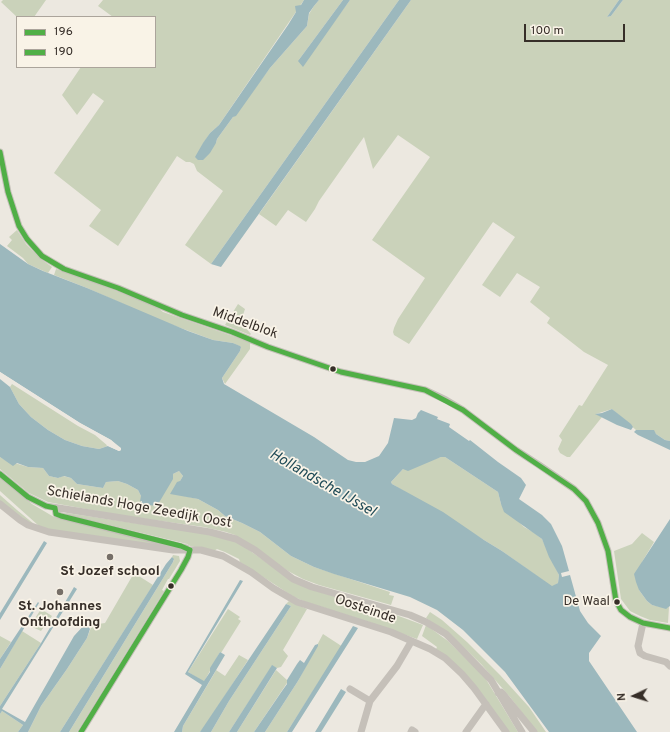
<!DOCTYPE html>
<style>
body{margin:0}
#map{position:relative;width:670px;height:732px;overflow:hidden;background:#ece8e0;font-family:Overpass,sans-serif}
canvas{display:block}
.legend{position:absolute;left:16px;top:16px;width:140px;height:52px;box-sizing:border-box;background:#f9f3e7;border:1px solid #aba49b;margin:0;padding:5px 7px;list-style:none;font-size:12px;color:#362e28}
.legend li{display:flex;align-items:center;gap:8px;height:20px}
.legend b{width:20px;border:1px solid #aba49b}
.north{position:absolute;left:614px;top:676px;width:40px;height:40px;-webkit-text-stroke:3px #f9f3e7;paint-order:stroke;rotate:266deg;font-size:11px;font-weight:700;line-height:16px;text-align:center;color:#362e28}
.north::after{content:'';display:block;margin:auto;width:14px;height:18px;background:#362e28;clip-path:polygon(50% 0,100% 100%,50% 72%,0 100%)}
.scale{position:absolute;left:524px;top:24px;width:101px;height:18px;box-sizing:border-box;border:2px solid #362e28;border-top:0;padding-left:5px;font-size:12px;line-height:14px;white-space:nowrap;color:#362e28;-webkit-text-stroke:3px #f9f3e7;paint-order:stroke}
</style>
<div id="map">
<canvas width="670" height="732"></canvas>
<ul class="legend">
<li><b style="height:5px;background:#50af46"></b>196</li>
<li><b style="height:5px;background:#50af46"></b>190</li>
</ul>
<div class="north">N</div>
<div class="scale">100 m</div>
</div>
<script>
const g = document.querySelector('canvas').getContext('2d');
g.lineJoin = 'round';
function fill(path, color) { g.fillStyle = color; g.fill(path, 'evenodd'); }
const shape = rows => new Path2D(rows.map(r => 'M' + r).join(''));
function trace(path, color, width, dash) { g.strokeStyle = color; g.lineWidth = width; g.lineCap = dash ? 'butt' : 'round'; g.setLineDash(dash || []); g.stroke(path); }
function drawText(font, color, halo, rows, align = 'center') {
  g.font = font + ' Overpass,sans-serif'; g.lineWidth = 3.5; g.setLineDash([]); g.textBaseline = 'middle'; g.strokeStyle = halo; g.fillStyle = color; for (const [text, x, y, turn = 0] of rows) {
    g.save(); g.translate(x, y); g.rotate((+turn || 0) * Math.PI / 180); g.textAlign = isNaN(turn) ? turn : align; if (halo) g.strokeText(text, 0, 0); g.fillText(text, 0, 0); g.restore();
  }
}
fill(shape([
 [3,0,46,0,34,17,17,17,1,2],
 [103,0,304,0,219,125,210,133,202,146,216,143,217,139,233,117,270,68,307,26,309,14,314,6,319,0,343,0,298,61,333,23,350,0,399,0,211,264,185,245,223,191,197,171,194,164,190,162,186,162,177,156,118,246,89,226,101,210,54,173,104,101,93,93,77,115,62,95,81,67,155,67,155,17,113,17,98,6],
 [411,0,619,0,607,17,611,16,623,0,670,0,670,441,665,440,656,434,653,430,636,430,612,409,596,414,602,417,570,457,567,457,560,453,558,449,562,440,559,436,579,405,582,406,608,365,584,352,547,323,550,318,530,302,540,287,517,273,500,297,482,285,515,237,493,222,409,344,394,335,393,332,394,328,398,319,425,278,372,240,430,157,398,135,373,169,364,137,319,201,315,209,306,222,288,210,276,226,259,214],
 [17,230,26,244,41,259,52,267,48,273,28,264,23,258,7,246,12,240,9,237],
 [56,269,86,279,157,307,163,312,250,342,250,349,225,384,222,378,240,351,241,347,233,343,213,340,159,320,87,288,54,275],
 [238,304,245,309,242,318,242,323,244,326,251,334,250,335,225,325],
 [12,384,78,426,95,435,108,446,99,449,82,446,65,440,48,430,31,417,19,404,10,387],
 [0,457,5,460,28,467,43,468,49,476,58,478,63,476,71,478,77,484,103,488,106,482,118,481,127,484,138,490,141,496,141,503,173,476,173,474,179,471,183,476,180,481,185,496,198,499,218,510,225,516,242,523,260,532,291,556,314,567,390,592,389,595,394,596,391,605,319,585,303,579,288,571,235,535,226,532,204,527,118,515,48,502,29,493,0,469],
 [441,457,445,457,498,492,501,504,524,527,533,532,542,539,559,575,558,583,552,587,502,551,392,484,391,482,403,469],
 [0,477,32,504,54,517,173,547,59,532,39,526,0,491],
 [0,495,17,510,34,524,29,523,0,501],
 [67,513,207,534,232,540,242,545,280,572,423,625,417,639,369,622,306,602,294,597,240,562,239,559,225,552,217,549,214,551,190,546,187,544,65,514],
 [642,533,654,542,642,562,639,590,647,601,652,605,666,608,669,607,668,623,650,620,640,616,630,611,621,599,614,551,632,544],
 [173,555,179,556,180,561,169,579,168,579,162,590,164,591,77,732,69,732,173,562,174,560,172,557],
 [134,573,153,585,60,732,28,732,41,706,67,669,87,638,92,625,105,623],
 [289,601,307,609,283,650,288,656,281,667,277,668,272,666,229,732,211,732,229,701,291,606,286,604],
 [41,609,52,616,41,631,30,626],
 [228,609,240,617,238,619,241,621,221,653,220,652,204,682,188,672],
 [430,612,442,620,467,642,500,675,529,707,546,732,537,732,510,697,481,664,454,638,426,618],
 [426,625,448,641,484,676,518,732,509,732,436,649,437,647,422,636],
 [22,631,41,643,0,706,0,669],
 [323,634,343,647,340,655,323,682,320,680,287,732,265,732,298,681],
 [0,636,11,642,0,659],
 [239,655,248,660,204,728,200,732,182,732,183,726,214,674,216,670,225,676],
 [276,670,287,680,287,683,254,732,237,732],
 [2,711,23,725,18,732,0,732,0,714]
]), '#cad2ba');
fill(shape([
 [304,0,319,0,314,6,309,13,307,26,270,68,236,116,233,117,217,139,216,143,210,153,203,160,198,160,195,157,203,143,210,133,219,125,288,25,296,12,295,6,301,5],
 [343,0,350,0,303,67,298,61],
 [399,0,411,0,221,267,211,264],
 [619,0,623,0,611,16,607,17],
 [0,244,28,264,43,271,87,288,188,331,213,340,233,343,240,346,241,347,240,351,222,378,224,384,314,437,348,460,356,462,365,462,379,456,388,443,394,418,412,420,416,418,418,413,421,410,438,417,437,419,450,424,449,427,469,441,470,440,498,462,521,478,526,485,519,499,542,515,551,524,562,546,569,571,561,573,562,577,570,575,580,611,588,623,601,636,589,653,589,661,637,732,549,732,505,672,463,630,437,610,410,597,334,574,314,567,291,556,260,532,242,523,225,516,218,510,198,499,170,494,177,482,180,481,183,476,179,471,173,474,173,479,157,506,141,504,142,501,140,501,141,496,138,490,127,484,118,481,106,482,103,488,77,484,71,478,64,476,58,478,49,476,43,468,28,467,17,463,13,466,0,457,0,379,10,387,19,404,31,417,48,430,65,440,82,446,99,449,108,446,119,451,121,450,111,440,80,423,0,372],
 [441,457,445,457,498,492,501,504,504,512,542,539,549,557,559,575,558,583,552,586,502,551,484,540,443,512,392,484,391,482,403,469,408,471],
 [612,409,631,424,633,427,631,430,617,425,595,414,602,413],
 [636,430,654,430,656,434,665,440,670,441,670,450,638,435,634,432],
 [670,519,670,606,666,609,652,605,647,601,639,590,636,582,634,574],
 [44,541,47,543,0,620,0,613],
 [172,557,174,559,173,562,69,732,60,732,166,564],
 [240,580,243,581,188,672,204,681,210,672,210,668,220,652,225,655,183,726,182,732,174,732,202,685,185,674],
 [74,587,77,589,2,709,25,722,74,636,86,623,90,629,87,638,67,669,41,706,28,732,18,732,23,725,2,711,0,714,0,706,41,643],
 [38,602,39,603,0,669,0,659],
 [286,604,291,606,229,701,211,732,200,732],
 [353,626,358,628,292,732,287,732],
 [318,644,318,646,298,681,265,732,254,732,282,691,287,684,287,680,297,664,300,660,304,663,315,645],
 [272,665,277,668,237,732,229,732],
 [341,689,346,692,321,732,315,732]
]), '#9cb8bd');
fill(shape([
 [0,372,80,423,111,440,121,448,121,450,119,451,108,446,106,445,109,444,118,448,110,442,79,425,13,383,0,375]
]), '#ece8e0');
trace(shape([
 [0,152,8,192,19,226,27,239,42,256,64,269,118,288,182,315,232,332,268,347,341,372,425,390,446,400,463,410,516,450,539,465,574,489,586,501,598,523,608,551,616,601,621,610,630,617,643,623,670,628],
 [0,474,28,497,46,506,210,532,236,539,255,550,293,579,312,587,410,615,426,622,446,634,457,645,491,680,522,732],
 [0,504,20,520,28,525,49,532,173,550,201,550,223,556,251,572,273,588,297,602,391,632,430,649,445,658,462,674,474,688,506,732],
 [55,508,56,514,61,516,186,548],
 [643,623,638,646,640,653,645,656,666,662,670,666],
 [350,689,370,701],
 [498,693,501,692,503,694,534,732],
 [81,732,181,570,188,557,190,550],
 [361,732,370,701,397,666,411,642],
 [411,732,412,730,415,732],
 [466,732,486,704]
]), '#c5c0b9', 7);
trace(shape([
 [0,152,8,192,19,226,27,239,42,256,64,269,118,288,182,315,232,332,268,347,341,372,425,390,463,410,516,450,574,489,586,501,598,523,608,551,616,601,621,610,630,617,643,623,670,628]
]), '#50af46', 5);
trace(shape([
 [0,474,28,497,46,506,55,508],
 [55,508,56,514,61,516,181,546,190,550],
 [81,732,181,570,188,557,190,550]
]), '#50af46', 5);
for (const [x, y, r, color] of [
 [333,369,3.5,"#362e28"],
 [110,557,4,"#766f68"],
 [171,586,3.5,"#362e28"],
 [60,592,4,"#766f68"],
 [617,602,3.5,"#362e28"]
]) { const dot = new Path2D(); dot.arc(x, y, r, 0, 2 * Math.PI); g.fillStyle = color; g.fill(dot); trace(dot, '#f9f3e7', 1.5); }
drawText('13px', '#362e28', '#f9f3e7', [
 ["De Waal",610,602]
], 'right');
drawText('14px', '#362e28', '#f9f3e7', [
 ["Middelblok",245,324,20],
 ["Schielands Hoge Zeedijk Oost",139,508,10],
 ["Oosteinde",365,610,19]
]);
drawText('bold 14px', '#362e28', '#f9f3e7', [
 ["St Jozef school",110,572],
 ["St. Johannes",60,607],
 ["Onthoofding",60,623]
]);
drawText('italic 15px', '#1e4a56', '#f9f3e7', [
 ["Hollandsche IJssel",322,484,30]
]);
</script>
